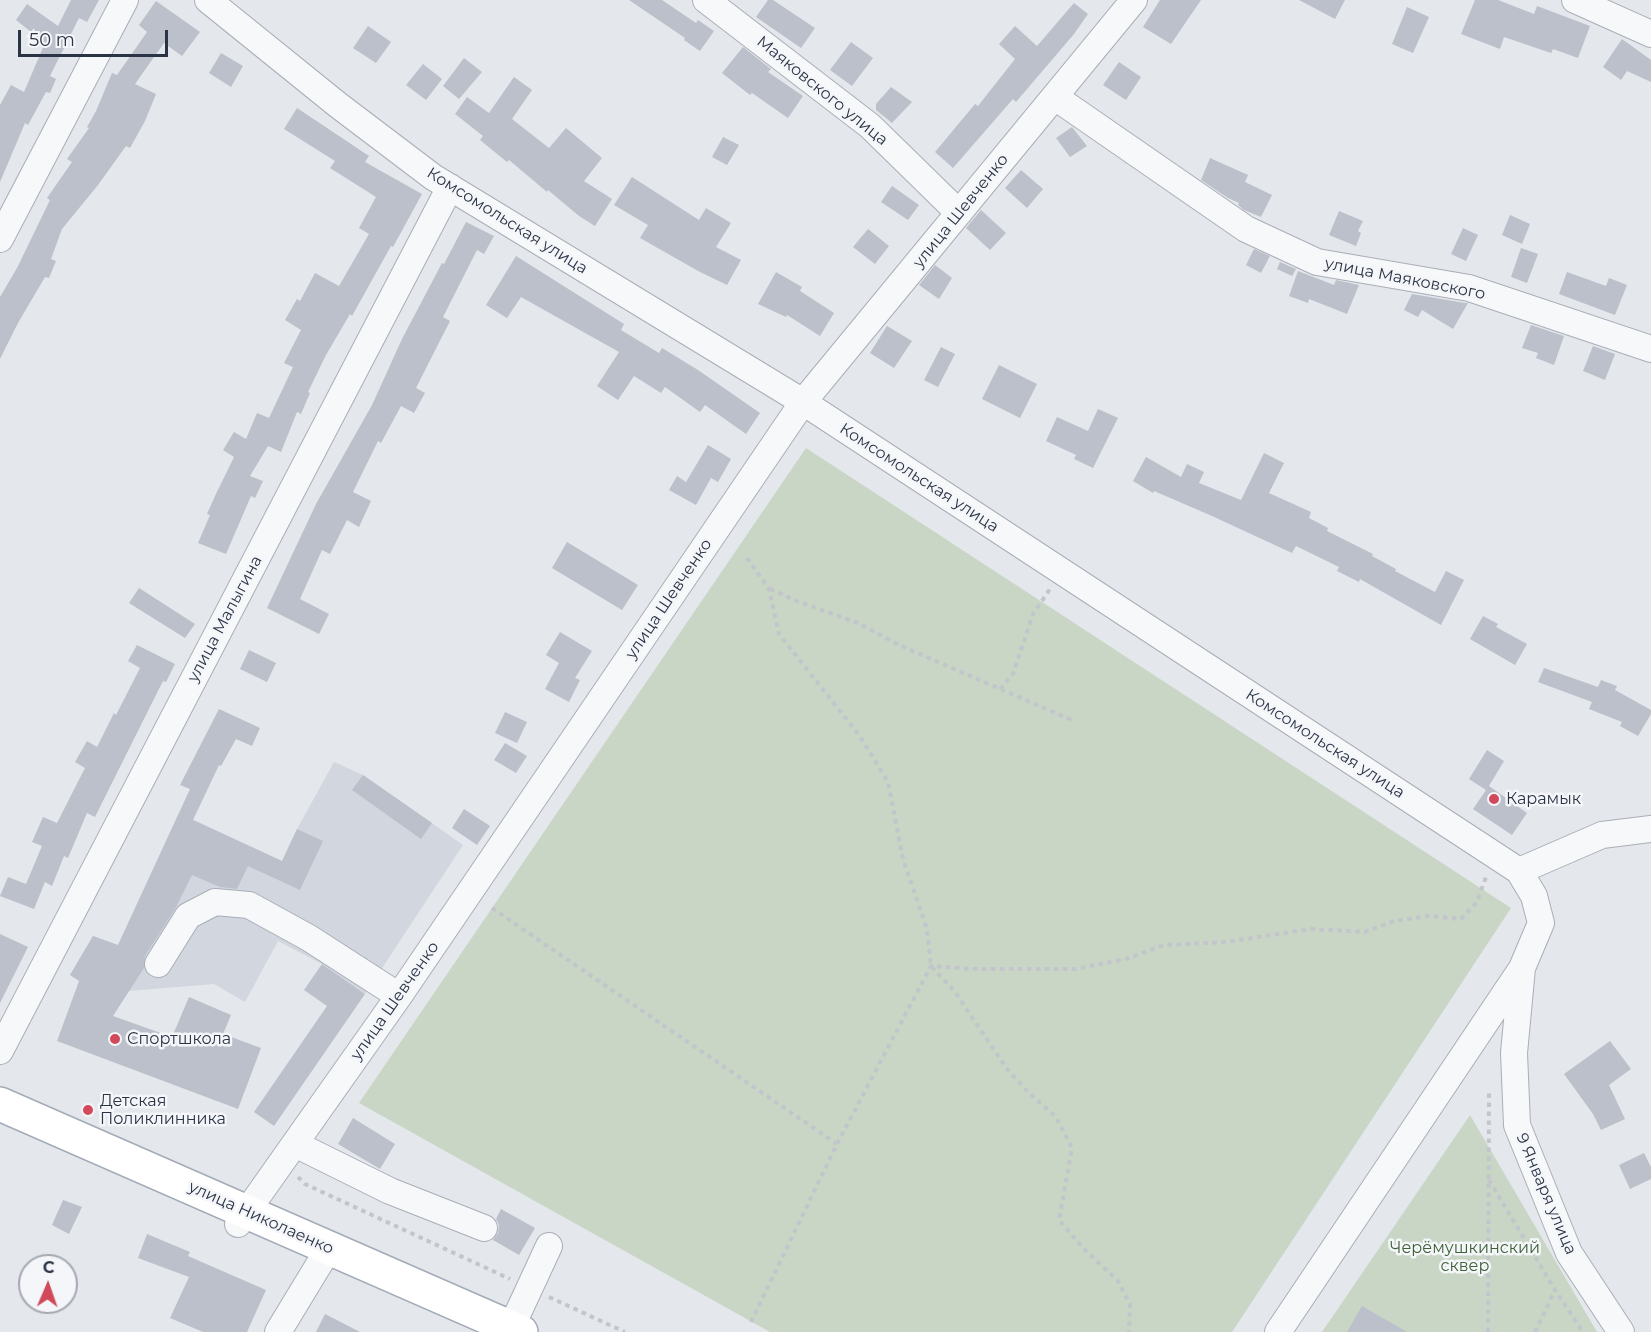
<!DOCTYPE html>
<meta charset="utf-8">
<style>
body{margin:0}
#map{position:relative;width:1651px;height:1332px;overflow:hidden;background:#e4e7ec;font-family:Montserrat,sans-serif}
canvas{display:block}
.north{position:absolute;left:18px;top:1254px;width:60px;height:60px;box-sizing:border-box;background:#f4f6f9;border:2px solid #a4a8b1;border-radius:50%;rotate:2deg;font-size:16px;font-weight:700;line-height:24px;text-align:center;color:#2b3445}
.north::after{content:'';display:block;margin:auto;width:21px;height:27px;background:#d1495b;clip-path:polygon(50% 0,100% 100%,50% 72%,0 100%)}
.scale{position:absolute;left:18px;top:30px;width:150px;height:27px;box-sizing:border-box;border:3px solid #2b3445;border-top:0;padding-left:8px;font-size:18px;line-height:21px;white-space:nowrap;color:#2b3445;-webkit-text-stroke:4px #f4f6f9;paint-order:stroke}
</style>
<div id="map">
<canvas width="1651" height="1332"></canvas>
<div class="north">С</div>
<div class="scale">50 m</div>
</div>
<script>
const g = document.querySelector('canvas').getContext('2d');
g.lineJoin = 'round';
function fill(path, color) { g.fillStyle = color; g.fill(path, 'evenodd'); }
const shape = rows => new Path2D(rows.map(r => 'M' + r).join(''));
function trace(path, color, width, dash) { g.strokeStyle = color; g.lineWidth = width; g.lineCap = dash ? 'butt' : 'round'; g.setLineDash(dash || []); g.stroke(path); }
function drawText(font, color, halo, rows, align = 'center') {
  g.font = font + ' Montserrat,sans-serif'; g.lineWidth = 5; g.setLineDash([]); g.textBaseline = 'middle'; g.strokeStyle = halo; g.fillStyle = color; for (const [text, x, y, turn = 0] of rows) {
    g.save(); g.translate(x, y); g.rotate((+turn || 0) * Math.PI / 180); g.textAlign = isNaN(turn) ? turn : align; if (halo) g.strokeText(text, 0, 0); g.fillText(text, 0, 0); g.restore();
  }
}
fill(shape([
 [334,762,363,775,463,845,365,994,322,964,278,941,245,1002,214,984,129,991,120,1004,70,975,93,936,118,945,179,813,282,861,297,829]
]), '#d2d6de');
fill(shape([
 [806,448,1511,908,1232,1332,770,1332,359,1103],
 [1470,1115,1597,1332,1322,1332]
]), '#c9d6c5');
fill(shape([
 [71,0,99,0,87,22,79,18,50,76,56,79,50,93,46,92,28,125,25,123,0,182,0,105,11,85,24,92,45,43,16,20,27,4,58,26],
 [629,0,662,0,696,23,698,20,714,31,700,51,684,40,685,38],
 [768,0,773,0,815,28,801,48,756,17],
 [1160,0,1201,0,1171,44,1143,27],
 [1299,0,1345,0,1335,19],
 [1475,0,1498,0,1534,14,1537,6,1590,26,1578,58,1553,49,1551,53,1504,37,1500,49,1461,34],
 [156,1,200,32,182,56,164,43,135,84,156,94,145,121,130,148,126,146,98,185,62,229,51,259,56,261,49,278,45,277,18,323,0,359,0,297,17,268,50,200,47,198,72,162,67,159,89,128,87,127,96,111,112,73,117,75,147,32,139,25],
 [1074,3,1088,14,1074,34,1016,102,1013,99,953,168,935,152,975,104,978,106,1015,59,999,44,1015,26,1037,46],
 [1407,7,1429,17,1413,53,1392,44],
 [368,26,391,42,376,63,353,48],
 [1622,39,1651,60,1651,82,1627,71,1621,80,1603,67],
 [851,42,873,58,852,86,830,70],
 [743,47,771,69,768,72,803,96,788,118,752,93,750,95,722,73],
 [221,53,243,66,231,87,209,73],
 [464,58,482,72,459,99,443,86],
 [1119,62,1141,77,1126,100,1103,85],
 [423,64,442,79,426,100,406,85],
 [514,77,532,90,512,119,549,148,566,128,602,158,584,181,612,199,595,226,579,216,548,190,547,192,509,160,507,162,480,140,483,136,455,114,467,97,489,113],
 [891,87,912,102,892,123,876,110,876,104],
 [297,108,369,156,365,162,422,194,393,247,391,246,352,316,350,314,326,355,308,392,310,393,301,414,297,412,281,452,268,446,250,476,263,481,255,498,251,496,226,554,198,543,210,515,207,514,215,496,234,457,223,450,234,432,246,439,257,413,269,418,293,367,284,363,301,330,285,320,297,299,300,301,315,273,339,286,369,234,359,228,376,197,330,168,335,161,284,129],
 [1072,127,1087,146,1070,157,1056,138],
 [723,137,739,145,727,165,712,157],
 [1210,158,1248,175,1245,182,1272,195,1261,217,1244,210,1238,205,1239,203,1228,198,1201,180],
 [1021,170,1043,189,1027,208,1005,188],
 [632,177,699,220,706,208,731,223,716,247,741,260,727,285,700,272,640,238,648,225,614,205],
 [892,186,919,205,908,220,881,202],
 [981,210,1006,233,990,250,966,228],
 [1339,211,1363,221,1358,231,1361,233,1356,246,1329,235],
 [1510,215,1530,224,1522,244,1502,235],
 [466,222,494,236,484,254,477,250,443,317,450,321,416,388,425,393,414,413,401,406,381,443,378,441,353,492,371,501,359,527,347,520,330,554,322,550,300,599,329,614,319,634,267,608,316,504,372,405,402,339,442,263,444,264],
 [1463,228,1478,235,1466,261,1451,254],
 [868,229,889,246,875,264,853,247],
 [1521,248,1538,254,1527,283,1511,277],
 [1254,249,1270,256,1261,273,1246,265],
 [516,256,624,324,621,330,659,353,662,348,698,370,760,413,746,434,705,405,700,412,665,387,661,393,634,376,618,400,597,386,619,352,521,297,507,318,486,305],
 [1280,262,1296,269,1292,276,1277,269],
 [935,265,952,278,939,299,919,285],
 [1298,271,1334,285,1336,280,1359,285,1347,314,1309,299,1308,303,1289,296],
 [776,272,802,287,800,291,834,313,820,336,787,315,786,317,758,304],
 [1567,272,1606,286,1609,278,1627,285,1615,315,1559,294],
 [1412,294,1465,303,1468,303,1453,329,1422,310,1418,317,1404,310],
 [1531,325,1564,336,1554,365,1536,358,1538,353,1522,348],
 [887,326,912,341,894,368,870,353],
 [1593,346,1615,354,1605,380,1583,371],
 [941,347,955,354,938,387,924,380],
 [999,365,1037,384,1020,418,982,399],
 [1098,409,1118,418,1093,468,1074,459,1076,455,1046,441,1057,417,1088,431],
 [708,445,731,459,718,482,711,478,696,505,669,490,677,476,686,482],
 [1264,453,1284,463,1269,493,1311,512,1309,518,1328,528,1327,531,1373,554,1372,556,1396,569,1395,571,1435,592,1446,571,1464,580,1441,625,1360,579,1359,582,1337,571,1339,567,1296,546,1292,553,1212,516,1154,491,1153,493,1133,481,1146,457,1181,477,1187,464,1204,472,1199,483,1241,500],
 [567,542,638,585,622,610,552,568],
 [139,588,195,624,185,638,129,603],
 [1483,616,1498,624,1496,627,1527,644,1515,665,1470,639],
 [560,632,592,651,575,678,580,680,569,702,545,689,559,663,546,655],
 [137,645,175,664,166,682,163,681,95,817,87,813,68,858,64,856,52,886,45,882,34,909,0,896,8,877,26,884,42,846,32,842,43,817,57,823,85,768,75,762,87,741,97,747,114,713,116,715,140,668,128,661],
 [249,650,276,663,267,682,240,669],
 [1544,668,1598,687,1601,680,1617,686,1615,690,1651,710,1651,714,1638,736,1620,726,1622,722,1589,709,1592,702,1538,682],
 [219,709,260,728,252,746,236,739,221,766,219,765,193,820,282,861,297,829,323,841,300,890,248,866,237,889,220,887,192,875,175,909,145,956,144,968,113,1016,172,1037,189,997,231,1015,223,1034,261,1048,238,1109,57,1041,79,981,70,975,93,936,118,945,190,789,180,785],
 [505,712,527,722,517,743,495,733],
 [505,743,527,756,516,773,494,760],
 [1487,750,1504,761,1489,786,1527,813,1512,835,1473,809,1486,790,1469,779],
 [363,775,432,823,421,839,352,790],
 [464,809,490,826,477,845,452,828],
 [0,934,28,947,0,1003],
 [322,964,365,994,274,1126,254,1112,327,1006,304,990],
 [1610,1041,1631,1069,1609,1085,1625,1119,1601,1130,1593,1114,1564,1074],
 [353,1118,395,1144,380,1169,338,1144],
 [1644,1153,1651,1167,1651,1179,1630,1189,1619,1165],
 [63,1200,82,1207,69,1234,52,1225],
 [501,1209,535,1228,519,1255,493,1240,498,1233,499,1225,496,1219],
 [147,1234,190,1252,188,1256,266,1290,247,1332,203,1332,170,1318,189,1277,138,1258],
 [1362,1306,1407,1332,1347,1332],
 [325,1314,360,1332,316,1332]
]), '#bbc0ca');
const minor = shape([
 [208,0,338,105,433,177,803,402,1519,871,1602,835,1651,829],
 [706,0,870,126,959,213],
 [1575,0,1651,34],
 [1055,97,1246,229,1317,262,1469,288,1651,349],
 [0,239,125,0],
 [1519,871,1534,896,1541,923,1522,968,1514,1053,1517,1125,1569,1253,1621,1332],
 [158,964,188,916,215,902,249,905,309,938,399,996],
 [0,1051,450,187],
 [295,1144,390,1191,484,1228],
 [238,1224,399,996,803,402,1134,0],
 [511,1328,549,1246],
 [278,1332,329,1248],
 [1278,1332,1520,971]
]);
const major = shape([
 [0,1104,521,1332]
]);
trace(minor, '#a9aeb7', 28);
trace(major, '#a3abb8', 36);
trace(shape([
 [747,558,769,589,779,634,859,735,888,782,903,859,927,929,931,966,955,992,1007,1069,1030,1094,1056,1117,1072,1148,1059,1220,1084,1249,1118,1281,1130,1305,1129,1332],
 [770,589,799,602,858,623,899,645,1074,721],
 [1000,689,1013,674,1033,614,1050,589],
 [492,908,837,1144],
 [298,1177,305,1184,510,1279],
 [1489,1180,1555,1290,1583,1332],
 [549,1297,625,1332],
 [751,1322,837,1144,931,966,972,969,1075,969,1126,959,1164,945,1226,942,1311,929,1365,932,1394,921,1429,916,1461,919,1477,902,1487,874],
 [1488,1332,1489,1090],
 [1535,1332,1555,1290]
]), '#c2c5cb', 4, [4.5, 4.5]);
trace(minor, '#f7f8fa', 26);
trace(major, '#fff', 33);
for (const [x, y, r, color] of [
 [1494,799,6,"#d1495b"],
 [115,1039,6,"#d1495b"],
 [88,1110,6,"#d1495b"]
]) { const dot = new Path2D(); dot.arc(x, y, r, 0, 2 * Math.PI); g.fillStyle = color; g.fill(dot); trace(dot, '#f4f6f9', 2); }
drawText('16px', '#2b3445', '#f4f6f9', [
 ["Маяковского улица",822,91,39],
 ["улица Шевченко",961,211,-51],
 ["Комсомольская улица",507,221,32],
 ["улица Маяковского",1405,279,11],
 ["Комсомольская улица",919,478,33],
 ["улица Шевченко",669,599,-56],
 ["улица Малыгина",225,619,-62],
 ["Комсомольская улица",1325,744,33],
 ["улица Шевченко",395,1001,-55],
 ["9 Января улица",1546,1194,67],
 ["улица Николаенко",261,1218,24]
]);
drawText('16px', '#2b3445', '#f4f6f9', [
 ["Карамык",1506,799],
 ["Спортшкола",127,1039],
 ["Детская",100,1101],
 ["Поликлинника",100,1119]
], 'left');
drawText('16px', '#3f6138', '#f4f6f9', [
 ["Черёмушкинский",1465,1248],
 ["сквер",1465,1266]
]);
</script>
